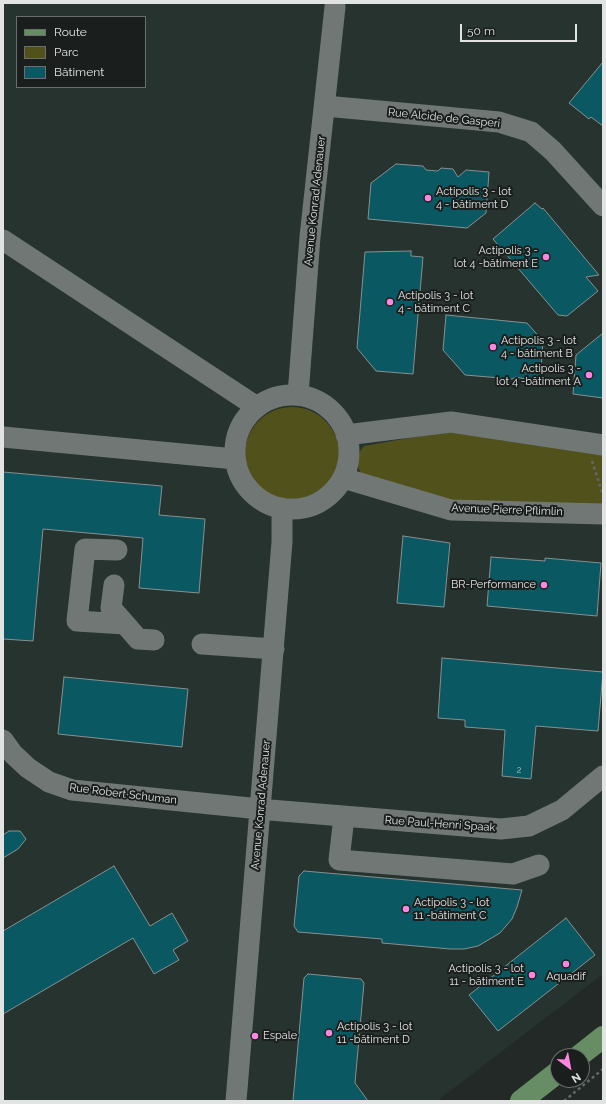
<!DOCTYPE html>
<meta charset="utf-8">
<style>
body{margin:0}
#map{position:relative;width:606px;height:1104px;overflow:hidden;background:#232927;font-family:Raleway,sans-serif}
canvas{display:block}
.frame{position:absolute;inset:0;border:4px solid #e1e4e3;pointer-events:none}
.legend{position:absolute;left:16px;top:16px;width:130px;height:72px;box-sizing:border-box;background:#1a1f1d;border:1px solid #6a6e6c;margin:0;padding:5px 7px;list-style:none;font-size:12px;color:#e1e4e3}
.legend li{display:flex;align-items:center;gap:8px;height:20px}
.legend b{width:20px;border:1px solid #6a6e6c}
.north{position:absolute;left:550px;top:1048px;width:40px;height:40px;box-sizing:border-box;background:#1a1f1d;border:1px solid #6a6e6c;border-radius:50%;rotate:148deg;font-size:11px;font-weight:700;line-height:16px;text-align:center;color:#e1e4e3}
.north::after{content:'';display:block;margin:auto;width:14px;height:18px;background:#fe86e1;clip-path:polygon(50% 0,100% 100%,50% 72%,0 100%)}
.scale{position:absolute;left:460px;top:24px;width:117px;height:18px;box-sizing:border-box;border:2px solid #e1e4e3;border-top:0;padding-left:5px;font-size:12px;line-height:14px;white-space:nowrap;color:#e1e4e3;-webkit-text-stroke:3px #1a1f1d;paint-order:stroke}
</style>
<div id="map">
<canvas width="606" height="1104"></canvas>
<div class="frame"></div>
<ul class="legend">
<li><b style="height:5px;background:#678d64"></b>Route</li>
<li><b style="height:11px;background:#51511c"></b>Parc</li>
<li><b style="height:11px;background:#0a5962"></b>Bâtiment</li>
</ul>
<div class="north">N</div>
<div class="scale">50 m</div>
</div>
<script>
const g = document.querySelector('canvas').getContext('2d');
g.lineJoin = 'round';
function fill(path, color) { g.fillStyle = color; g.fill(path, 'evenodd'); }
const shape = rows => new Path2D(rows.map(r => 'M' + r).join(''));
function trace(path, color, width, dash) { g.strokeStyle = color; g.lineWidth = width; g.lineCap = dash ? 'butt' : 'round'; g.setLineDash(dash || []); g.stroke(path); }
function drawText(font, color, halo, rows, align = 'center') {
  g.font = font + ' Raleway,sans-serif'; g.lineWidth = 4; g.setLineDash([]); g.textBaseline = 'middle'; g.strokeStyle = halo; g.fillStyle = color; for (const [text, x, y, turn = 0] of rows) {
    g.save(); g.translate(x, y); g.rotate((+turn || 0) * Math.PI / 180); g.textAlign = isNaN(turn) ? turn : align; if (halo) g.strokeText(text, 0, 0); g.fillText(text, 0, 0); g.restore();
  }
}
fill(shape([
 [3,3,603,3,603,974,437,1101,3,1101],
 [17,17,145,17,145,87,17,87]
]), '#26332f');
fill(shape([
 '245 454a47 47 0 1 1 94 0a47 47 0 1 1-94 0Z',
 [462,432,603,453,603,506,451,502,365,477,360,472,357,464,360,451,364,446,437,433]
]), '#51511c');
const building = shape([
 [603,62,603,126,591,117,589,119,569,103,603,62],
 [396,164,423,166,426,170,438,171,441,168,453,169,458,177,466,170,489,172,486,213,467,228,368,219,371,183,396,164],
 [535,203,542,209,543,208,599,275,586,277,598,291,567,316,558,315,493,239,535,203],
 [411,251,411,256,423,257,413,374,376,371,357,348,365,252,411,251],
 [446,315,527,323,543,341,540,382,516,377,512,379,465,375,443,350,446,315],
 [603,333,603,398,573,394,576,355,603,333],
 [3,472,162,486,159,515,205,519,199,593,139,588,143,538,43,529,33,641,3,639,3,472],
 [403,536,450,543,444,607,397,603,403,536],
 [491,557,545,561,545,558,601,563,597,616,487,606,491,557],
 [442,658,603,672,598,731,536,726,531,779,502,776,505,730,465,727,465,720,438,718,442,658],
 [64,677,188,689,182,747,58,734,64,677],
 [9,831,20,831,26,839,18,849,3,858,3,835,9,831],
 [114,866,150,926,172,913,188,941,173,950,179,960,154,974,133,938,3,1014,3,931,114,866],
 [304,871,522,890,517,907,512,919,500,933,478,946,464,949,450,949,382,943,382,939,298,932,294,926,299,876,304,871],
 [566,918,595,955,498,1031,469,995,566,918],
 [308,974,361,979,364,983,355,1083,368,1101,293,1101,304,978,308,974]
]);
fill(building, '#0a5962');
trace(building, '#888f90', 1);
trace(shape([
 [592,461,603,495],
 [564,1101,603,1069]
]), '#636866', 2.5, [3, 3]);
trace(shape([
 [325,106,499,122,531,132,553,151,603,206],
 [3,240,257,407],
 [298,395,310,237,335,7],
 '235 452a57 57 0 1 1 114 0a57 57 0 1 1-114 0Z',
 [346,435,451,422,603,445],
 [3,437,235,459],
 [343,478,451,510,603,514],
 [114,585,111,608,125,624,77,621,85,549,117,550],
 [125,624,138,639,154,640],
 [202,644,274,649],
 [3,740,13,754,28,768,49,782,72,790,270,810,501,829,529,826,562,810,603,776],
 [344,817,339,860,513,874,539,865],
 [236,1101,282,542,282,508]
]), '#717775', 21);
trace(shape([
 [579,1056,603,1037],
 [521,1101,558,1072]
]), '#678d64', 22);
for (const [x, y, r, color] of [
 [428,198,4,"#fe86e1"],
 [546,257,4,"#fe86e1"],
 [390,302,4,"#fe86e1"],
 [493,347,4,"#fe86e1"],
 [589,375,4,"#fe86e1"],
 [544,585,4,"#fe86e1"],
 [406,909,4,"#fe86e1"],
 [566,964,4,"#fe86e1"],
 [532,975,4,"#fe86e1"],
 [329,1033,4,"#fe86e1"],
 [255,1036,4,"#fe86e1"]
]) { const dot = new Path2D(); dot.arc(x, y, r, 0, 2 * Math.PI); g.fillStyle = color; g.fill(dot); trace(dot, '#1a1f1d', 1.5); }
drawText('9px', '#abc1c3', null, [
 ["2",519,770]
]);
drawText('11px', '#e1e4e3', '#1a1f1d', [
 ["Rue Alcide de Gasperi",444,118,6],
 ["Avenue Konrad Adenauer",315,201,-84],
 ["Avenue Pierre Pflimlin",507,510,2],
 ["Rue Robert Schuman",123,794,7],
 ["Avenue Konrad Adenauer",261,805,-85],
 ["Rue Paul-Henri Spaak",440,824,4]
]);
drawText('11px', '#e1e4e3', '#1a1f1d', [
 ["Actipolis 3 - lot",436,192],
 ["4 - bâtiment D",436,205],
 ["Actipolis 3 -",538,251,"right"],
 ["lot 4 -bâtiment E",538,264,"right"],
 ["Actipolis 3 - lot",398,296],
 ["4 - bâtiment C",398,309],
 ["Actipolis 3 - lot",501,341],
 ["4 - bâtiment B",501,354],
 ["Actipolis 3 -",581,369,"right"],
 ["lot 4 -bâtiment A",581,382,"right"],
 ["BR-Performance",536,585,"right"],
 ["Actipolis 3 - lot",414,903],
 ["11 -bâtiment C",414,916],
 ["Actipolis 3 - lot",524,969,"right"],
 ["11 - bâtiment E",524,982,"right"],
 ["Aquadif",566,977,"center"],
 ["Actipolis 3 - lot",337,1027],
 ["11 -bâtiment D",337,1040],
 ["Espale",263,1036]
], 'left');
</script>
